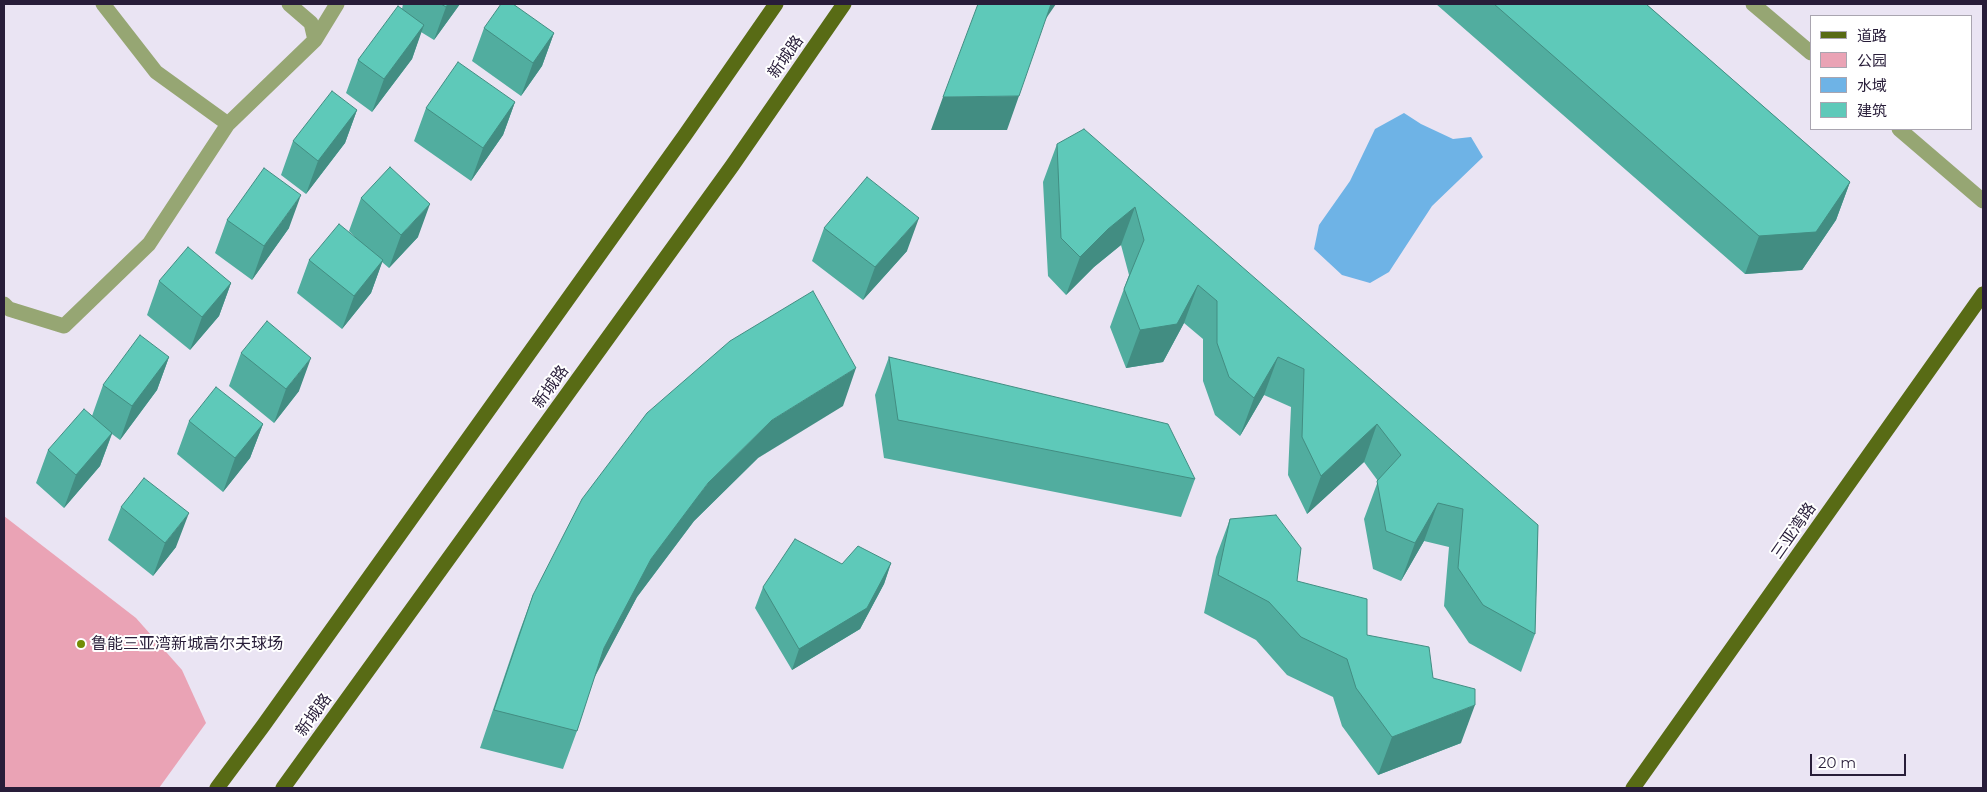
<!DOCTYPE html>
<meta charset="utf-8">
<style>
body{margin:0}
#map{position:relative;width:1987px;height:792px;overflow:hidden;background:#eae4f3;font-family:Montserrat,"Noto Sans SC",sans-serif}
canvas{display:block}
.frame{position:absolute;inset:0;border:5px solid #281d39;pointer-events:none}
.legend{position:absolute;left:1810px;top:15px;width:162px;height:115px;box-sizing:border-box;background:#fff;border:1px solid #a9a5b0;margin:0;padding:6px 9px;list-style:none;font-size:15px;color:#281d39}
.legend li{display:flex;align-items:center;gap:10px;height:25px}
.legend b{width:25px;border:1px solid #a9a5b0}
.scale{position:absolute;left:1810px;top:754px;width:96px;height:22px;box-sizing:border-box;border:2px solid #281d39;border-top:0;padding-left:6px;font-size:15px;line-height:18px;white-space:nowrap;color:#281d39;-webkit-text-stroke:4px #fff;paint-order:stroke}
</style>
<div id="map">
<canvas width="1987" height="792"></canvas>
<div class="frame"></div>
<ul class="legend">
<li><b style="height:6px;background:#586b15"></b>道路</li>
<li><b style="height:14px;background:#eaa3b5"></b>公园</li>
<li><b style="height:14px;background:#6eb3e6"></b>水域</li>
<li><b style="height:14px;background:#5ec9b9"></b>建筑</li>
</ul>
<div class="scale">20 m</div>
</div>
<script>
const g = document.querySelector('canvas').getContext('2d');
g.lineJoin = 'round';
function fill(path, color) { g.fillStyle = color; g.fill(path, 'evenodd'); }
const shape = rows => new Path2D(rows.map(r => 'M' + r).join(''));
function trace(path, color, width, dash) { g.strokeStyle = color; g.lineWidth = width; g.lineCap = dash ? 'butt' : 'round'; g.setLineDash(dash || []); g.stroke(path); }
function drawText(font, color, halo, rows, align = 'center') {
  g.font = font + ' Montserrat,"Noto Sans SC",sans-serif'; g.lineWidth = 4; g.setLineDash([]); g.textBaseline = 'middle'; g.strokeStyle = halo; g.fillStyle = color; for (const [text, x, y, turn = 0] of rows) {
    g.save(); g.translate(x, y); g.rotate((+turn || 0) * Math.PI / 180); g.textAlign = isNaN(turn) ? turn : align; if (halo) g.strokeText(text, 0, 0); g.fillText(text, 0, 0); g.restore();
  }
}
fill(shape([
 [4,516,136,618,182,670,206,723,159,788,4,788]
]), '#eaa3b5');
fill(shape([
 [1404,113,1421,124,1453,139,1471,137,1483,157,1432,206,1389,272,1370,283,1342,275,1314,249,1319,225,1350,181,1375,129]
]), '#6eb3e6');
trace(shape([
 [103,4,156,72,228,124],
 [289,4,311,23,315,40],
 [1753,4,1811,53],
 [1899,129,1983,201],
 [4,304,9,309,64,326,149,244,228,124,315,40,337,4]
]), '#96a673', 15);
trace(shape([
 [217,788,263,726,685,135,776,4],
 [283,788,732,166,844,4],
 [1633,788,1983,294]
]), '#586b15', 15);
fill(shape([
 [403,4,460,4,434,40,421,32,412,59,372,112,346,93,358,60,402,9],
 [1436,4,1646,4,1850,182,1836,220,1802,270,1745,274],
 [484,28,554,33,542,66,521,96,472,61],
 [515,102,503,135,471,181,414,141,426,108],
 [357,110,345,143,306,194,281,175,293,141],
 [1057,144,1538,525,1535,634,1521,672,1469,643,1444,606,1449,547,1424,541,1401,581,1373,569,1364,519,1378,481,1364,462,1307,514,1288,475,1291,407,1264,395,1240,436,1215,415,1203,381,1203,339,1184,323,1163,362,1126,368,1110,327,1129,275,1121,245,1094,267,1066,295,1048,276,1043,182],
 [361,198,418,237,389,268,382,262,371,293,342,329,297,293,309,260,355,237,349,231],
 [227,220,289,228,252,280,215,253],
 [824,228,907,251,863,300,812,261],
 [159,281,231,283,219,316,190,350,147,315],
 [241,353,299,391,274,423,229,386],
 [169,357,157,390,120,440,112,434,100,466,64,508,36,483,48,450,92,416,103,385],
 [889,357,1195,479,1181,517,884,458,875,395],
 [843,406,758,458,694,521,637,597,594,677,577,731,563,769,480,748,519,633,533,595],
 [189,421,263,424,250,458,223,492,177,454],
 [121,507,176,547,153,576,108,540],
 [1230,519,1297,581,1367,635,1433,678,1461,743,1378,775,1342,726,1333,697,1287,675,1256,640,1204,613,1216,557],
 [891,563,884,584,860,629,792,670,755,608,763,587,842,564]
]), '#51ad9f');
fill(shape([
 [448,4,460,4,434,40,446,7],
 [1051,4,1056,4,1045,20],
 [424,25,412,59,372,112,384,79],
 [554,33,542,66,521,96,533,63],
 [1019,96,1007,130,931,130,943,97],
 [515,102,503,135,471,181,483,148],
 [357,110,345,143,306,194,318,161],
 [1850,182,1836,220,1802,270,1745,274,1759,236],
 [301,195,289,228,252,280,264,246],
 [430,204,418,237,389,268,401,235],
 [1135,207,1121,245,1094,267,1066,295,1080,257,1108,229],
 [919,218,907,251,863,300,875,267],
 [383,260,371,293,342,329,354,296],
 [231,283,219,316,190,350,202,317],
 [1198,285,1184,323,1163,362,1126,368,1140,330],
 [169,357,157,390,120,440,132,406],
 [1278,357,1264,395,1240,436,1254,398],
 [311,358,299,391,274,423,286,389],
 [856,368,843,406,758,458,694,521,637,597,590,686,604,648,651,559,708,483,772,420],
 [263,424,250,458,223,492,235,458],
 [1377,424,1364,462,1307,514,1321,476],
 [112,433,100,466,64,508,76,475],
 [1438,503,1424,541,1401,581,1415,543],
 [189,513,176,547,153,576,165,543],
 [891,563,884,584,860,629,792,670,799,649],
 [1475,705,1461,743,1378,775,1392,737]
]), '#428d82');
const building = shape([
 [441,4,448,4,446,7,441,4],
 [501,4,513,4,554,33,533,63,484,28,501,4],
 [978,4,1051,4,1019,96,943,97,978,4],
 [1494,4,1646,4,1850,182,1816,232,1759,236,1494,4],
 [398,6,424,25,384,79,358,60,398,6],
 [458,62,515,102,483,148,426,108,458,62],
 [332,91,357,110,318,161,293,141,332,91],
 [1084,129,1538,525,1535,634,1483,605,1458,568,1463,509,1438,503,1415,543,1386,531,1377,481,1401,455,1377,424,1321,476,1302,437,1304,369,1278,357,1254,398,1229,377,1217,343,1217,301,1198,285,1177,324,1140,330,1124,289,1144,240,1135,207,1108,229,1080,257,1061,238,1057,144,1084,129],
 [390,167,430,204,401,235,361,198,390,167],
 [264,168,301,195,264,246,227,220,264,168],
 [867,177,919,218,875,267,824,228,867,177],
 [339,224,383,260,354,296,309,260,339,224],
 [188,247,231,283,202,317,159,281,188,247],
 [813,291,856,368,772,420,708,483,651,559,604,648,577,731,494,710,533,595,582,499,647,413,730,341,813,291],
 [267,321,311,358,286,389,241,353,267,321],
 [140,335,169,357,132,406,103,385,140,335],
 [889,357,1168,424,1195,479,898,420,889,357],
 [216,387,263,424,235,458,189,421,216,387],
 [84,409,112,433,76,475,48,450,84,409],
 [144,478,189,513,165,543,121,507,144,478],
 [1276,515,1301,548,1297,581,1367,599,1367,635,1429,647,1433,678,1475,689,1475,705,1392,737,1356,688,1347,659,1301,637,1269,602,1218,575,1230,519,1276,515],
 [795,539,842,564,858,546,891,563,867,608,799,649,763,587,795,539]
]);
fill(building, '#5ec9b9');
trace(building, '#428d82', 1);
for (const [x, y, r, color] of [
 [81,644,5,"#728d06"]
]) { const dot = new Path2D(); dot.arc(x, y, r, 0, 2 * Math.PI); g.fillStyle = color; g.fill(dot); trace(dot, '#fff', 2); }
drawText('16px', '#281d39', '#fff', [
 ["新城路",786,57,-55],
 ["新城路",551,387,-54],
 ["三亚湾路",1794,531,-55],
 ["新城路",314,715,-54]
]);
drawText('16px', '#281d39', '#fff', [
 ["鲁能三亚湾新城高尔夫球场",91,644]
], 'left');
</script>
